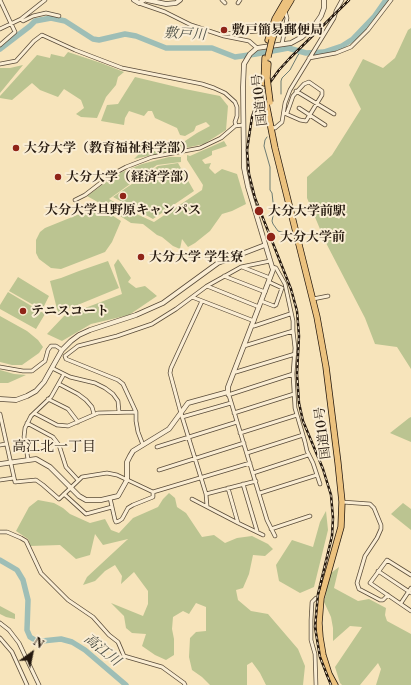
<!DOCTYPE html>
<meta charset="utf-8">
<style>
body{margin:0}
#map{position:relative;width:411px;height:685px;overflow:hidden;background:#f7e4bb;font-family:"Libre Caslon Text",serif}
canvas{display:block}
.north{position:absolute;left:12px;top:633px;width:40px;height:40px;-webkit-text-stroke:3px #faedd3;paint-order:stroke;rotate:33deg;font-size:11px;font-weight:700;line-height:16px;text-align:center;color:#24180e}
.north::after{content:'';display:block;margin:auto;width:14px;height:18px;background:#24180e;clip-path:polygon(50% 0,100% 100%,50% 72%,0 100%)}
</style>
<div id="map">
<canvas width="411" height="685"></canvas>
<div class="north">N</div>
</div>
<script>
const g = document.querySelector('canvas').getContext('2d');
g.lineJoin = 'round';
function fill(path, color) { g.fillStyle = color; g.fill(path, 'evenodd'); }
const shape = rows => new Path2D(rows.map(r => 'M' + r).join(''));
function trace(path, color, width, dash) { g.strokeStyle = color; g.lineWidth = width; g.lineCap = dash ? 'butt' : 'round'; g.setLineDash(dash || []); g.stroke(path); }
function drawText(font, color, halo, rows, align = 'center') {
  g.font = font + ' "Libre Caslon Text","Noto Serif JP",serif'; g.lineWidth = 4; g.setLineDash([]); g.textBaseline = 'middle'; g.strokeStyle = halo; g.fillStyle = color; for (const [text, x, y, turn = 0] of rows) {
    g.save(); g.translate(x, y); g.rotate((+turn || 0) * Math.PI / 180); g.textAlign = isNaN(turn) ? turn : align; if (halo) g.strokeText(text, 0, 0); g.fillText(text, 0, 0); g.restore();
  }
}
fill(shape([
 [411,28,411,369,397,347,375,344,365,318,325,241,307,198,307,177,332,155,361,109,349,85,363,59,383,68,395,58,408,30],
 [68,52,101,63,124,72,118,77,116,85,106,97,97,118,81,117,76,114,84,108,81,100,64,89,58,97,40,90,32,83,12,100,0,98,0,96,37,55,50,58,51,54,64,57],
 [23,65,0,93,0,68,10,68],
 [135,77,185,89,220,96,228,106,226,130,204,144,134,159,147,146,160,143,182,143,197,133,210,126,206,122,196,126,194,131,185,136,180,135,177,128,155,118,152,111,148,111,144,116,129,111,125,118,124,125,101,121,107,105,118,104],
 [224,141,227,146,212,151,212,155,202,160,205,164,211,163,209,168,215,174,222,169,237,174,246,204,232,211,222,214,210,231,195,243,188,247,182,239,180,249,173,246,162,237,157,235,143,224,131,223,103,205,87,196,117,174,142,164,169,157,181,157,181,162,157,165,109,199,130,211,154,222,202,190,203,185,187,160,187,155,190,156],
 [178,163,194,191,153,219,113,197,158,166],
 [99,210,107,212,121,221,112,242,105,252,61,269,51,268,39,259,36,253,36,240,40,232,45,228,82,213],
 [118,259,131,278,128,282,136,288,145,286,157,296,129,315,91,324,62,341,47,334,64,316,122,294,114,265],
 [108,261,119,288,58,313,50,281,61,278,79,271],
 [18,277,49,296,42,310,9,291],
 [8,292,45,314,36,329,0,309,0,305],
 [0,316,27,331,38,340,43,347,39,353,22,365,12,365,0,362],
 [0,370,14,374,26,375,8,383,0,383],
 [411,417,411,442,390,433,409,418],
 [169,493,175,498,177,507,186,513,202,537,214,535,225,543,237,538,252,536,268,544,273,549,265,556,253,555,249,574,243,588,236,590,238,600,251,611,268,614,298,649,305,666,303,685,266,685,260,673,252,662,247,665,247,685,210,685,202,677,192,670,189,657,190,638,196,632,206,631,206,607,196,603,189,614,183,611,173,617,172,629,174,639,174,655,166,660,155,655,142,646,146,634,132,633,126,628,124,616,111,603,143,616,148,604,148,591,134,572,121,584,122,576,115,565,105,571,95,581,83,585,87,577,128,539,103,545,95,534,90,555,76,559,60,545,30,546,28,539,16,531,29,507,38,500,54,503,63,508,70,514,90,523,105,519,111,530,119,533,133,518,158,507,163,499],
 [403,503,411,509,411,530,391,514],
 [326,511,328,530,314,587,300,593,279,581,276,565,292,540,313,547,320,522],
 [339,567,334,588,358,601,369,599,386,608,385,615,387,621,411,634,411,685,376,685,381,669,378,663,360,685,342,685,340,683,335,667,362,627,350,626,333,641,333,628,331,617,324,602,327,588,331,573],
 [0,606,15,614,15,619,6,617,0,614]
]), '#bbc491');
trace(shape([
 [281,94,281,81,282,78,290,70,298,55,301,52],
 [267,137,265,140,264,146,270,167,270,190,272,193,274,211,272,221,273,224,278,231,292,235]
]), '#6d7c73', 1);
trace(shape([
 [0,49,30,26,35,21,51,18,65,21,93,39,99,40,125,34,136,36,166,48,212,48,235,57,256,54,283,49,288,48,306,53,324,52,342,46,353,39,374,17,386,0],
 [0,560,17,570,23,580,28,600,27,630,30,637,35,640,42,641,61,639,72,642,85,650,126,685]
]), '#9ebeb6', 5.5);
const minor = shape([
 [0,0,15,32,0,45],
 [222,0,225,3],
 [139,3,165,12,191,25,224,36,249,41,257,48],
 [238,3,240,0],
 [21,19,23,21,33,16,46,13,59,16],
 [0,29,21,19,45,0],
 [221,34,271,30],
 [282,44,287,18,285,11],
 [309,58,336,53,351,47,368,30,391,0],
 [0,64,16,61,34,41,42,35,75,50,122,68,202,84,214,88,225,93,235,102,237,107,237,116,235,122,236,125],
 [296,91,334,114],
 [299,108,325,125],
 [284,113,300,120,306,121,322,95,322,91,309,82,304,84,293,96,287,113],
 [271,127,275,128,282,122,285,103,290,90,334,18,336,11,342,0],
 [75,200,85,195,111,175,126,167,152,157,200,148,221,138,235,126,243,125],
 [242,267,270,278],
 [224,276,265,292],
 [207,286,259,307],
 [192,297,254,321],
 [313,299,328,296],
 [202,301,171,368,170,373,180,410,206,494,207,506],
 [261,301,274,306,276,305,282,288,269,282],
 [252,326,254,326,290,314],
 [293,331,295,348,293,374,295,408,305,442,307,451,313,463,320,484],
 [244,346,293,331,293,321,285,284,276,268,272,267],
 [0,367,23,371,32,371,45,361,48,350,51,346,56,346,62,350],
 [52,368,70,377,95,383,105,388,113,394,118,401,119,412],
 [234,372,236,372,295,354],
 [59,384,78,394,86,400,92,407,94,414],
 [228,392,267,520,275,536],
 [228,395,293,374],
 [48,399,68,409,78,422],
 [34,413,57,425,68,426,98,413,136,412],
 [234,413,294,394],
 [0,414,15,482,36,480,43,485,59,499,82,477,107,473,117,475,153,492,250,463],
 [182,417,231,403],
 [27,423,53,437,59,445,66,467,78,480],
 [240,433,297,415],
 [0,445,6,444],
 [143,445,138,432,136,421,136,412,123,384,118,380,66,359,65,356,78,346,117,336,152,324,176,309,207,286,241,267,270,261],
 [157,447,237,422],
 [247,453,303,435],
 [28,459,24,437,25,428,31,416,51,397,64,374],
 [159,470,244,443],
 [253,473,308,455],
 [0,480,14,478],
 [243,484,257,531],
 [228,488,238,523],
 [260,493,317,475],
 [64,494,86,514,112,507],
 [206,494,256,481],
 [110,498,115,520,116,522,119,521,122,519,128,508,133,505,153,497,153,492],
 [192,499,238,523,263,535],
 [342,502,370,504,374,508,381,525,381,529,377,538,365,556,357,583,359,589,380,600,383,600,388,595],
 [271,529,310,516],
 [0,532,7,532,21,538,26,541,41,573,68,600,93,617,109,635,118,642,124,656,162,667,184,683,185,685],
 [378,571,411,593],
 [411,575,387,560,370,583,411,611],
 [401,603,411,588],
 [0,623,9,630,19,643,39,685],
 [0,638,12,652,27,685],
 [316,685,315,654,311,640,311,620,312,602,316,598,321,598]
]);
const tertiary = shape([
 [134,0,139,3,144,0],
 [147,0,166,4,176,3,180,0],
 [0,399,16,400,27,396,36,391,44,382,62,350,71,341,79,335,90,330,136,315,163,303,218,263,265,245],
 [0,464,36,459,50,467,79,496,86,500,101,500,118,496,127,480,127,462,130,456,133,451,169,429,188,403,228,392,228,387,273,270,248,187,244,168,243,87,244,64,250,54,257,48,291,43,302,37,314,26,321,16,324,8,324,0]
]);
const trunk = shape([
 [268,40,275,19,286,0],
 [272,40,279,20,291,0],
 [267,78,268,64],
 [264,83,265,58],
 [266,103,275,148,317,317,326,367,338,463,342,502,341,527,321,598,319,623,320,637,323,655,329,674,335,685]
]);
trace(minor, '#594b39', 4.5);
trace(tertiary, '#594b39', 5.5);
trace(trunk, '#24180e', 7);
trace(minor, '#faedd3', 3);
trace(tertiary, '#faedd3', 4);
trace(trunk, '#ecc27e', 5.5);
const rail = shape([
 [331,685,320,657,315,627,318,594,332,536,333,518,331,495,323,469,303,421,299,403,297,374,299,336,297,311,291,289,255,198,249,174,247,150,252,117,258,99,279,70,290,58,349,0]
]);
trace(rail, '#24180e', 2.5);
trace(rail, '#faedd3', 1, [3]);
const trunkBridge = shape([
 [268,57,272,40],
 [267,78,270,102]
]);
trace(trunkBridge, '#24180e', 7, []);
trace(trunkBridge, '#ecc27e', 5.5);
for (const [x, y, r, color] of [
 [224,30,4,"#8f2418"],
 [16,148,4,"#8f2418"],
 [58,177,4,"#8f2418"],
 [123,196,4,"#8f2418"],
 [259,211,5,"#8f2418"],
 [271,237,5,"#8f2418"],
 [141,257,4,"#8f2418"],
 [23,311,4,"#8f2418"]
]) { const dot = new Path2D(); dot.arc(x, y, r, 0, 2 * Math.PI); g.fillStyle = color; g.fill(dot); trace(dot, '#faedd3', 1.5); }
drawText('bold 13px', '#24180e', '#faedd3', [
 ["敷戸簡易郵便局",232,30],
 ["大分大学（教育福祉科学部）",24,148],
 ["大分大学（経済学部）",66,177],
 ["大分大学旦野原キャンパス",123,210,"center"],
 ["大分大学前駅",268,211],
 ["大分大学前",280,237],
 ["大分大学 学生寮",149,257],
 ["テニスコート",31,311]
], 'left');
drawText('13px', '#24180e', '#faedd3', [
 ["国道10号",260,100,-96],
 ["国道10号",323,433,-97]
]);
drawText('italic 14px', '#4f5249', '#faedd3', [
 ["敷戸川",185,34,3],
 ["高江川",102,650,39]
]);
drawText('14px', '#24180e', '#faedd3', [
 ["高江北一丁目",54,447]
]);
</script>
